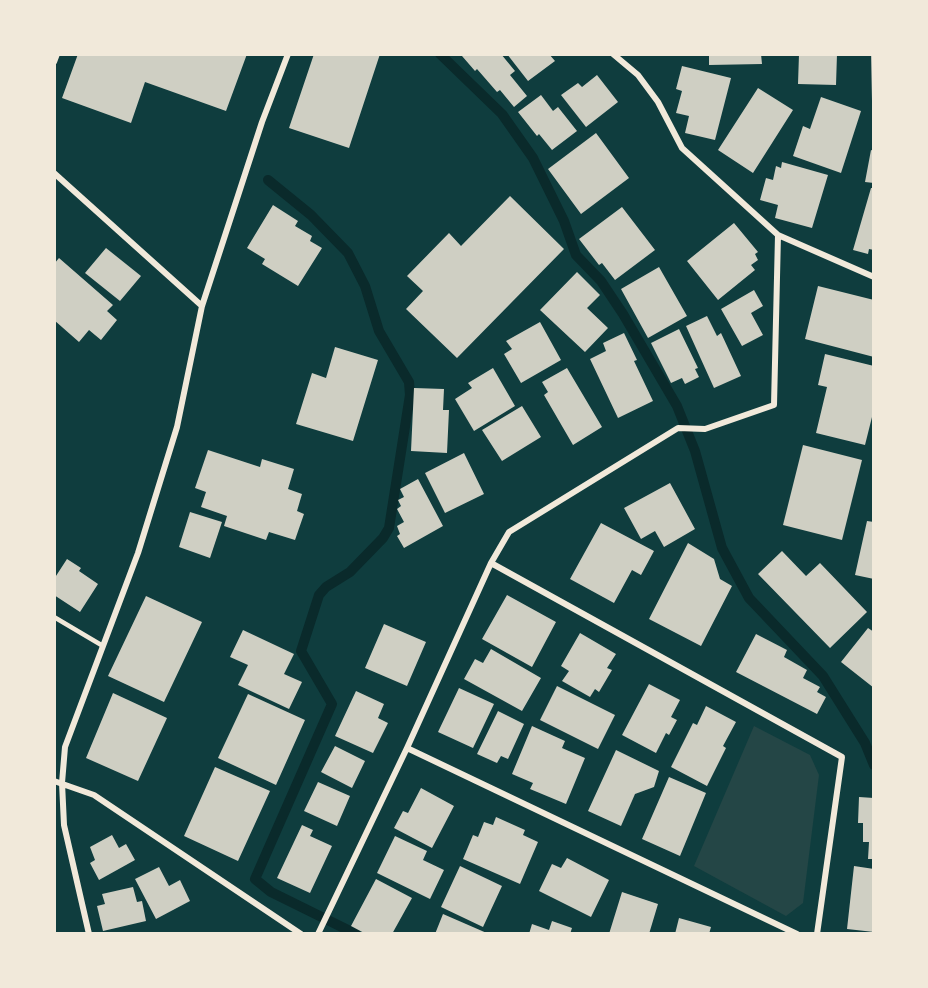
<!DOCTYPE html>
<style>
body{margin:0}
#map{position:relative;width:928px;height:988px;overflow:hidden;background:#0f3d3e;font-family:"Source Sans 3",sans-serif}
canvas{display:block}
.frame{position:absolute;inset:0;border:56px solid #f1e9da;pointer-events:none}
</style>
<div id="map">
<canvas width="928" height="988"></canvas>
<div class="frame"></div>
</div>
<script>
const g = document.querySelector('canvas').getContext('2d');
g.lineJoin = 'round';
function fill(path, color) { g.fillStyle = color; g.fill(path, 'evenodd'); }
const shape = rows => new Path2D(rows.map(r => 'M' + r).join(''));
function trace(path, color, width, dash) { g.strokeStyle = color; g.lineWidth = width; g.lineCap = dash ? 'butt' : 'round'; g.setLineDash(dash || []); g.stroke(path); }
fill(shape([
 [754,726,810,755,819,775,803,903,786,916,694,866]
]), '#244646');
trace(shape([
 [440,54,502,114,533,158,564,221,576,255,601,281,623,314,677,406,695,451,722,548,749,598,823,676,865,743,874,765],
 [268,180,311,215,348,253,365,286,379,331,409,382,410,395,389,528,383,538,350,572,326,587,319,595,301,651,332,704,255,879,271,892,356,934]
]), '#0a2a2b', 10);
fill(shape([
 [78,54,84,55,247,54,226,111,145,82,131,123,62,98],
 [314,54,380,54,349,148,289,128],
 [464,54,501,54,515,71,510,75,527,96,514,107,500,90,497,92,477,69,475,71,462,56],
 [507,54,549,54,555,61,528,81],
 [709,54,761,54,762,64,709,65],
 [799,54,837,54,836,85,798,84],
 [871,54,874,54,874,101,872,101],
 [682,66,731,78,715,140,685,133,689,116,676,113,682,91,676,89],
 [597,75,618,102,586,127,561,95,578,83,582,87],
 [758,88,793,110,753,173,718,150],
 [541,95,553,111,558,107,577,131,552,150,539,134,537,136,518,112],
 [821,97,861,111,841,173,793,156,803,126,810,129],
 [596,133,629,178,581,214,548,169],
 [871,150,874,151,874,183,865,182],
 [782,162,828,175,812,228,775,218,778,205,760,200,766,178,773,180,776,166,781,168],
 [871,188,874,188,874,250,869,249,868,254,853,250],
 [510,196,564,249,457,358,406,309,423,291,407,276,449,233,461,246],
 [273,205,298,221,295,226,312,236,310,241,322,248,298,286,262,264,265,259,247,248],
 [622,207,655,250,615,280,602,263,599,265,579,239],
 [734,223,758,252,755,254,758,260,751,265,755,270,718,300,687,261],
 [106,248,141,276,120,301,85,273],
 [59,258,113,305,107,311,117,320,101,340,89,330,79,342,54,320,54,264],
 [659,267,687,316,648,338,621,289],
 [577,272,600,295,587,308,608,328,585,352,540,310],
 [818,286,874,300,874,357,805,339],
 [754,290,763,306,751,313,763,335,742,346,721,309],
 [707,316,717,336,721,333,741,376,714,388,686,326],
 [540,322,561,360,521,383,504,354,512,349,506,341],
 [679,329,698,368,695,369,699,377,685,384,682,378,671,383,651,343],
 [624,333,637,360,634,361,653,401,618,418,590,359,606,351,603,343],
 [335,347,378,360,353,441,296,424,312,373,326,378],
 [825,354,874,366,874,409,865,445,816,433,827,387,818,385],
 [493,368,515,406,474,431,455,399,472,388,468,383],
 [567,368,602,427,573,445,544,395,548,392,542,382],
 [414,388,444,389,443,410,449,410,447,453,411,451],
 [522,406,541,437,502,461,482,430],
 [803,445,862,460,842,540,783,525],
 [208,450,260,467,262,459,294,469,288,489,302,494,297,511,304,514,295,540,269,532,266,540,224,526,227,516,201,507,206,492,195,488],
 [464,453,484,494,445,513,425,473],
 [418,479,443,526,404,548,397,536,400,534,397,526,404,522,397,509,401,506,398,500,404,497,400,489],
 [670,483,695,529,664,547,655,531,641,539,624,508],
 [190,512,222,522,210,558,179,547],
 [867,521,874,522,874,579,855,575],
 [601,523,654,551,641,575,632,570,614,603,570,579],
 [688,543,714,559,720,579,732,586,701,646,649,619],
 [782,551,806,576,820,563,867,612,830,648,758,574],
 [67,559,81,568,79,571,98,584,80,612,54,595,54,579],
 [507,595,556,622,532,667,482,639],
 [146,596,202,622,164,702,108,676],
 [384,624,426,642,407,686,365,668],
 [868,628,874,632,874,688,841,662],
 [243,630,294,654,284,674,302,682,289,709,238,685,248,665,230,657],
 [580,633,616,654,607,668,612,670,599,692,595,689,590,697,562,681,569,671,561,666],
 [756,634,787,650,784,657,807,670,803,678,820,687,817,692,826,697,817,714,736,672],
 [491,649,541,678,522,711,464,679,475,659,483,663],
 [649,684,680,700,671,717,677,720,669,735,666,733,656,753,622,735],
 [557,686,615,715,598,749,540,720],
 [459,688,494,704,473,748,438,732],
 [356,691,384,704,378,718,388,723,373,753,335,736],
 [113,693,167,718,138,781,86,758],
 [248,694,305,720,276,785,218,758],
 [706,706,736,722,723,746,726,748,707,786,671,767,693,723,697,725],
 [498,711,524,724,508,759,501,756,497,763,477,754],
 [532,726,565,741,562,748,585,758,566,804,530,789,533,783,512,774],
 [335,746,365,761,352,788,321,772],
 [616,750,659,771,654,787,635,794,621,826,588,811],
 [215,767,270,791,238,861,184,836],
 [669,777,706,793,680,856,642,839],
 [318,782,350,796,337,826,304,811],
 [421,788,454,806,432,848,394,828,403,811,408,813],
 [859,797,874,798,874,859,868,859,869,842,863,842,863,823,858,823],
 [496,817,525,830,523,835,538,842,520,884,463,859,473,835,478,837,484,822,493,825],
 [302,825,313,830,310,836,332,846,310,893,277,878],
 [112,835,119,848,126,844,135,860,99,880,90,863,95,860,90,847],
 [395,836,427,851,423,860,444,870,430,899,377,873],
 [567,858,609,880,591,917,539,891,552,864,561,868],
 [460,866,502,886,483,927,441,907],
 [854,866,874,869,874,932,847,929],
 [159,867,169,886,180,880,190,901,156,919,135,879],
 [376,879,412,898,392,934,366,934,351,926],
 [133,887,137,902,142,901,146,921,103,931,97,906,105,904,102,894],
 [622,892,658,904,649,934,609,934],
 [443,914,489,934,435,934],
 [679,918,711,927,709,934,675,934],
 [552,921,572,928,570,934,529,934,532,924,549,930]
]), '#cfcfc3');
trace(shape([
 [54,617,103,646]
]), '#f1e9da', 4.5);
trace(shape([
 [613,54,638,75,658,102,682,148,778,235,874,277],
 [54,62,57,54],
 [54,173,202,306],
 [491,563,842,757,817,934],
 [407,748,797,934],
 [54,781,94,795,301,934],
 [89,934,64,825,62,783,65,747,138,553,177,427,202,306,262,122,288,54],
 [318,934,407,748,491,563,509,532,678,428,705,429,774,405,778,235]
]), '#f1e9da', 6);
</script>
